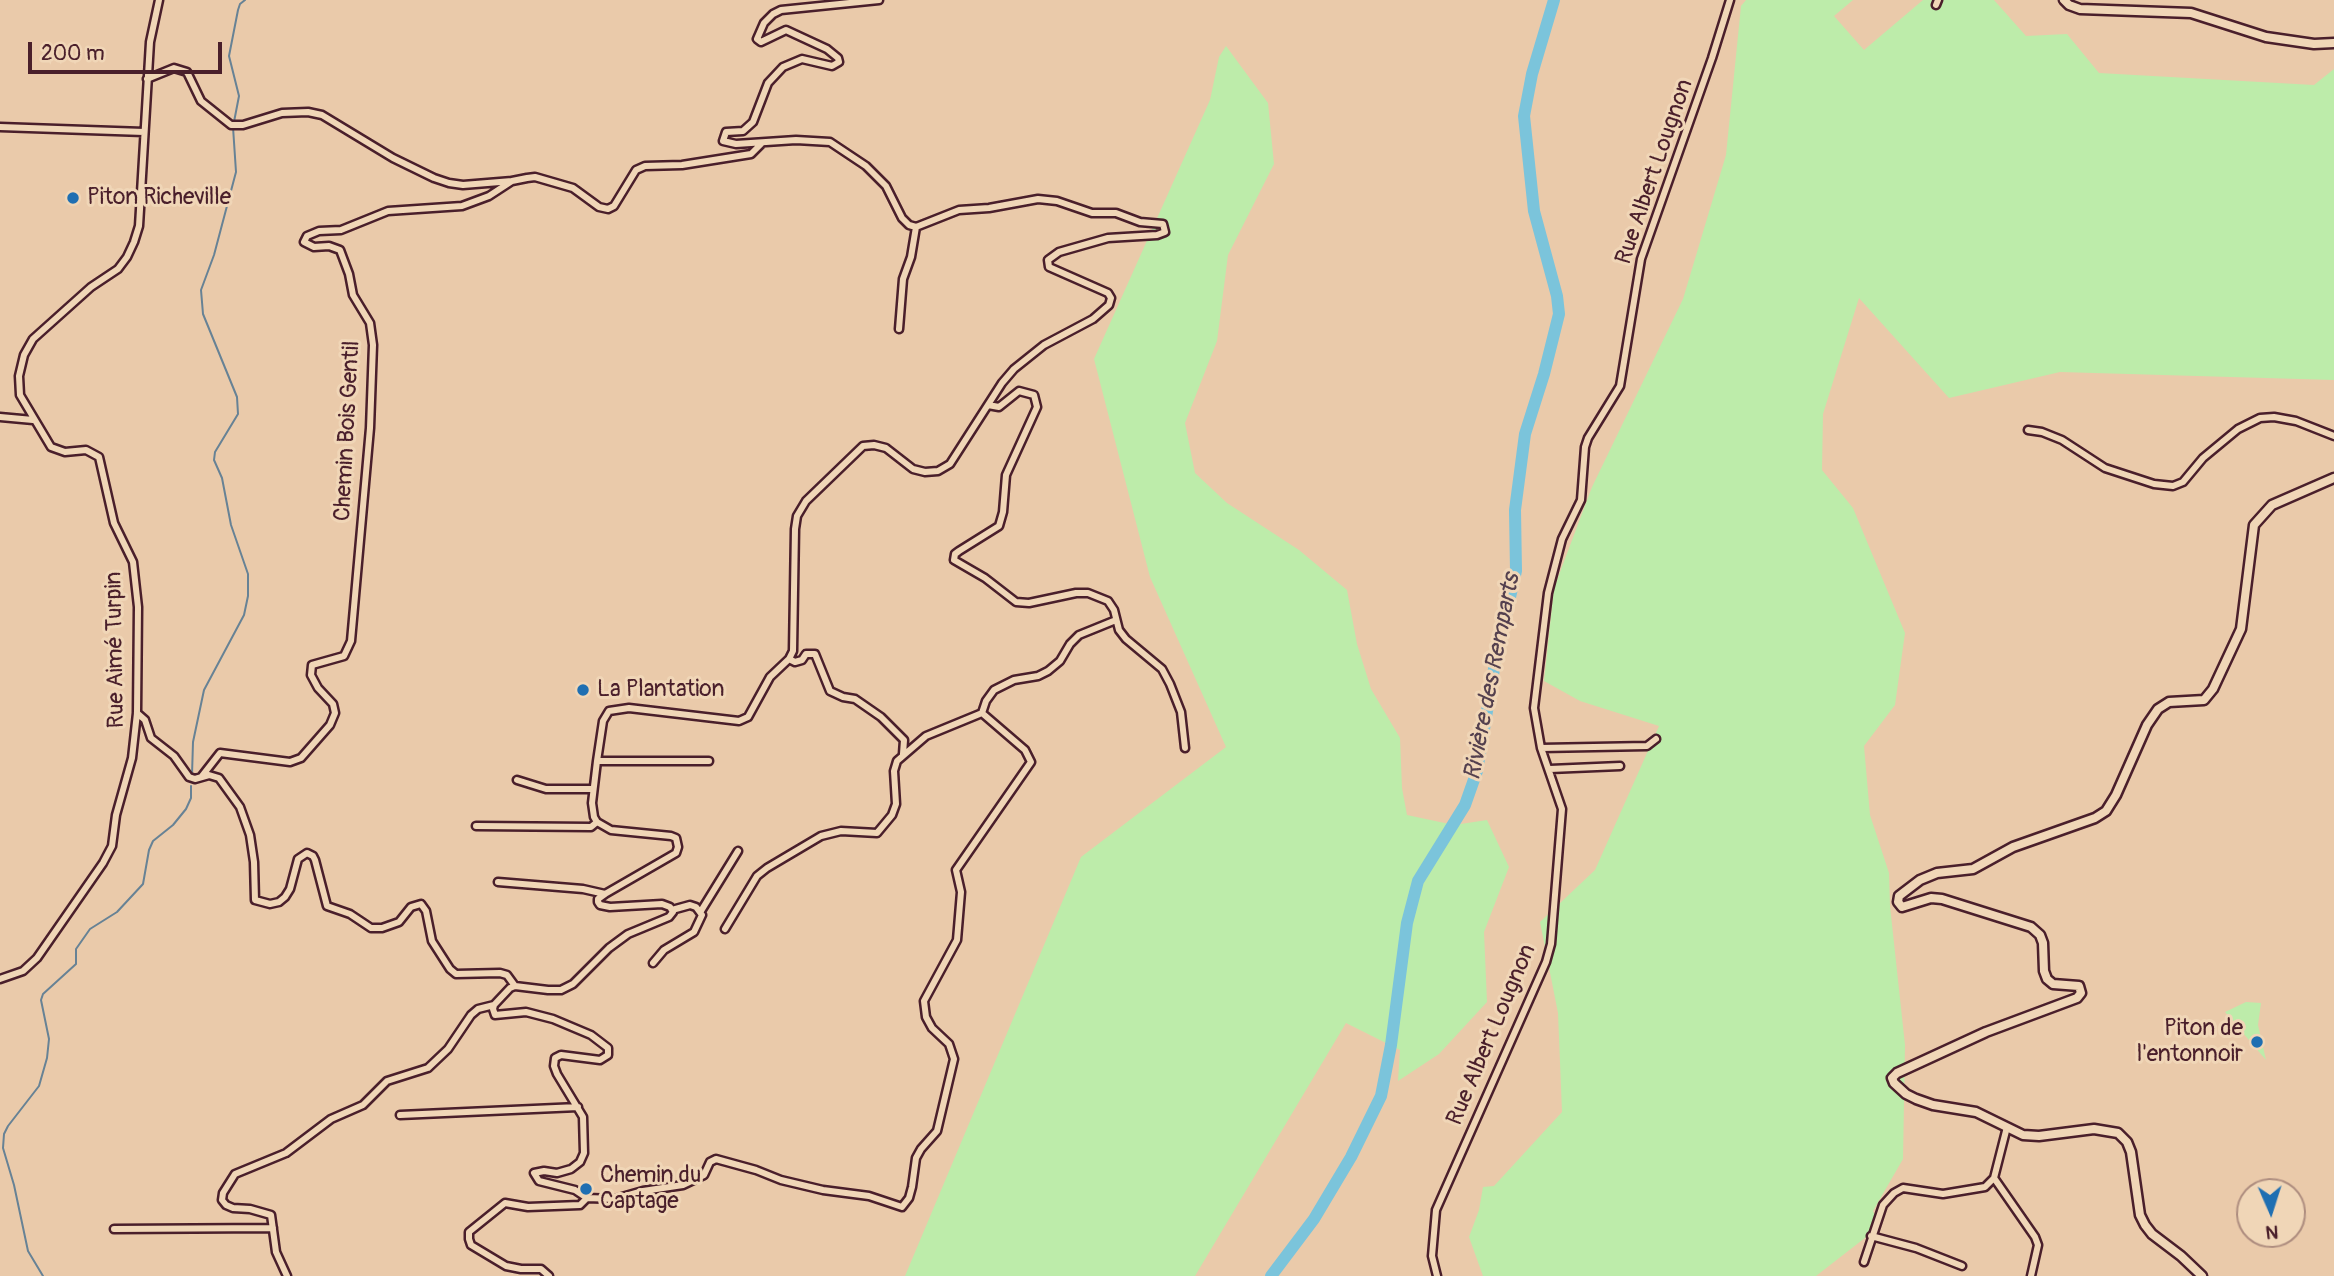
<!DOCTYPE html>
<meta charset="utf-8">
<style>
body{margin:0}
#map{position:relative;width:2334px;height:1276px;overflow:hidden;background:#eacaaa;font-family:Pangolin,sans-serif}
canvas{display:block}
.north{position:absolute;left:2236px;top:1178px;width:70px;height:70px;box-sizing:border-box;background:#f0d6b7;border:2px solid #ae8d7f;border-radius:50%;rotate:177deg;font-size:19px;font-weight:700;line-height:28px;text-align:center;color:#4a1f2b}
.north::after{content:'';display:block;margin:auto;width:24px;height:32px;background:#1f6fb2;clip-path:polygon(50% 0,100% 100%,50% 72%,0 100%)}
.scale{position:absolute;left:28px;top:42px;width:194px;height:32px;box-sizing:border-box;border:4px solid #4a1f2b;border-top:0;padding-left:9px;font-size:21px;line-height:24px;white-space:nowrap;color:#4a1f2b;-webkit-text-stroke:5px #f0d6b7;paint-order:stroke}
</style>
<div id="map">
<canvas width="2334" height="1276"></canvas>
<div class="north">N</div>
<div class="scale">200 m</div>
</div>
<script>
const g = document.querySelector('canvas').getContext('2d');
g.lineJoin = 'round';
function fill(path, color) { g.fillStyle = color; g.fill(path, 'evenodd'); }
const shape = rows => new Path2D(rows.map(r => 'M' + r).join(''));
function trace(path, color, width, dash) { g.strokeStyle = color; g.lineWidth = width; g.lineCap = dash ? 'butt' : 'round'; g.setLineDash(dash || []); g.stroke(path); }
function drawText(font, color, halo, rows, align = 'center') {
  g.font = font + ' Pangolin,sans-serif'; g.lineWidth = 6; g.setLineDash([]); g.textBaseline = 'middle'; g.strokeStyle = halo; g.fillStyle = color; for (const [text, x, y, turn = 0] of rows) {
    g.save(); g.translate(x, y); g.rotate((+turn || 0) * Math.PI / 180); g.textAlign = isNaN(turn) ? turn : align; if (halo) g.strokeText(text, 0, 0); g.fillText(text, 0, 0); g.restore();
  }
}
fill(shape([
 [1746,0,1853,0,1834,16,1864,50,1923,0,1994,0,2026,36,2067,34,2099,73,2314,85,2334,69,2334,380,2060,372,1949,398,1859,298,1823,414,1822,470,1853,508,1905,633,1895,705,1864,746,1870,815,1889,873,1890,906,1905,1045,1903,1159,1873,1211,1879,1227,1816,1276,1483,1276,1469,1237,1479,1210,1483,1187,1494,1186,1562,1112,1558,1013,1540,922,1595,870,1659,726,1580,701,1544,681,1554,588,1592,487,1683,299,1726,155,1741,6],
 [1226,46,1268,103,1274,164,1228,255,1217,341,1185,423,1195,473,1227,503,1299,550,1347,590,1357,644,1371,689,1400,738,1402,788,1407,815,1454,825,1487,820,1509,867,1484,932,1487,1002,1439,1054,1398,1081,1400,1050,1346,1023,1195,1276,905,1276,1081,857,1226,747,1150,577,1094,359,1210,100,1219,57],
 [2246,1002,2261,1003,2258,1025,2266,1060,2225,1012]
]), '#bdecaa');
trace(shape([
 [192,775,193,742,204,690,244,615,248,596,248,574,231,525,222,478,214,460,215,452,238,414,237,397,203,314,201,290,214,255,236,172,233,127,239,96,229,56,238,10,240,4,245,0],
 [43,1276,28,1251,14,1185,3,1148,4,1134,8,1126,39,1086,47,1058,49,1039,41,1000,43,994,76,964,76,949,90,929,117,912,143,884,149,850,153,841,173,825,186,809,191,798,191,786]
]), '#678295', 2);
trace(shape([
 [1271,1276,1314,1219,1351,1157,1381,1096,1391,1045,1407,923,1418,881,1465,805,1477,771,1495,663,1516,571,1515,510,1525,434,1544,374,1559,314,1557,296,1534,211,1524,116,1532,74,1554,0]
]), '#7bc4db', 12);
const minor = shape([
 [1936,5,1938,0],
 [147,79,174,68,187,72,201,101,231,125,243,125,282,113,308,112,322,115,393,158,434,178,449,183,463,185,512,181],
 [0,127,144,132],
 [899,329,903,279,911,257,916,227],
 [988,405,999,407,1019,391,1034,395,1037,407,1006,475,1003,512,999,526,959,551,955,554,954,560,985,578,1016,602,1029,603,1076,593,1088,593,1108,601,1114,610,1119,630,1126,639,1162,669,1170,684,1181,712,1185,748],
 [0,417,33,420],
 [2028,430,2042,432,2062,440,2105,468,2154,484,2173,486,2183,482,2203,458,2238,429,2260,418,2274,417,2296,421,2334,436],
 [789,659,795,662,802,660,806,654,815,654,830,691,843,697,855,699,881,717,904,740,903,754],
 [137,713,145,720,151,738,174,756,189,777,195,779,209,775,219,778,240,807,250,835,254,862,255,900,270,904,279,902,285,897,290,889,298,859,307,853,313,856,315,860,327,906,350,914,371,928,382,928,399,922,411,907,421,904,426,911,432,941,450,969,456,974,500,973,507,975,515,986],
 [982,713,986,701,994,690,1014,680,1038,676,1048,671,1060,661,1070,644,1079,635,1116,620],
 [1541,748,1647,746,1656,739],
 [597,761,709,761],
 [1550,769,1620,766],
 [202,776,220,753,290,762,301,758,330,725,335,713,333,704,318,688,311,675,312,665,344,656,351,641,370,428,373,345,370,323,353,295,349,274,340,250,329,246,314,247,304,242,307,236,319,231,341,230,388,211,462,206,489,196,512,181,527,178,535,177,573,188,599,207,608,209,614,206,636,170,645,166,682,165,751,154,762,143],
 [517,780,546,789,593,789],
 [476,826,591,827,597,822],
 [498,882,583,889,605,894],
 [701,911,738,851],
 [725,929,757,876,767,868,821,836,841,831,877,833,892,815,896,804,894,771,897,761,926,736,982,713],
 [653,963,664,950,694,932,702,915,696,907,690,905,672,910],
 [0,979,23,971,37,958,103,863,112,846,116,815,132,758,137,713,138,607,133,562,114,523,99,457,86,450,65,452,51,447,20,395,19,376,24,355,33,339,91,287,118,269,127,257,134,242,139,226,150,42,159,0],
 [400,1115,578,1107],
 [1994,1178,2035,1237,2038,1245,2031,1276],
 [587,1198,575,1190,539,1181,534,1173,544,1171,557,1173,571,1169,580,1162,584,1153,583,1117,557,1074,554,1066,555,1058,561,1055,600,1060,608,1055,608,1048,591,1035,553,1019,526,1012,495,1015,493,1009,494,1005,510,988,515,986,548,990,561,990,573,984,609,948,628,934,669,917,673,912,670,907,662,904,610,907,600,905,598,902,598,899,605,894,676,853,678,847,676,838,671,836,611,830,597,822,594,817,592,803,597,761,603,721,609,711,629,708,739,721,748,717,770,677,789,659,793,651,795,529,797,516,806,501,863,446,874,445,886,448,913,469,925,472,938,471,950,464,1002,383,1014,369,1044,345,1093,319,1109,305,1111,298,1108,293,1049,267,1048,260,1059,252,1108,238,1157,235,1165,232,1163,224,1140,222,1116,213,1092,213,1057,201,1038,199,989,208,959,210,916,227,909,225,902,218,886,186,866,166,830,142,796,140,736,144,723,141,726,132,743,131,753,122,768,83,783,67,802,59,832,66,839,62,838,58,827,49,786,30,761,42,757,39,764,23,773,14,781,10,879,0],
 [587,1198,615,1199,643,1191,683,1185,704,1175,710,1162,716,1159,756,1170,781,1180,823,1190,869,1196,902,1207,909,1198,912,1187,916,1158,921,1149,937,1131,954,1059,949,1044,932,1028,926,1017,924,1001,957,940,961,892,956,870,1031,762,1025,750,982,713],
 [114,1229,273,1228],
 [1871,1236,1916,1248,1962,1266],
 [1864,1262,1883,1205,1894,1193,1903,1188,1943,1194,1985,1187,1994,1178,2007,1127],
 [287,1276,276,1252,271,1215,250,1209,233,1208,226,1205,222,1200,223,1193,235,1174,286,1153,331,1119,363,1105,387,1081,428,1068,448,1049,471,1015,478,1009,494,1005],
 [549,1276,541,1269,521,1269,506,1266,471,1245,469,1239,469,1232,505,1203,528,1207,580,1205,587,1198],
 [1437,1276,1432,1256,1436,1210,1546,962,1551,944,1562,809,1541,748,1534,708,1548,593,1562,539,1581,500,1585,447,1588,438,1620,386,1641,259,1712,58,1730,0]
]);
const major = shape([
 [2064,0,2069,5,2080,9,2191,13,2266,37,2314,44,2334,43],
 [2202,1276,2181,1256,2152,1234,2145,1225,2140,1215,2131,1152,2127,1142,2118,1133,2094,1129,2039,1136,2023,1135,1976,1112,1933,1105,1916,1099,1906,1094,1894,1083,1892,1078,1897,1073,1986,1032,2077,998,2081,993,2079,986,2053,984,2047,979,2044,971,2043,943,2040,935,2031,927,1942,899,1931,898,1902,907,1898,902,1899,896,1920,880,1937,873,1973,869,2013,847,2095,818,2106,811,2116,795,2147,725,2158,709,2169,702,2204,700,2213,689,2241,629,2254,525,2272,505,2334,478]
]);
trace(minor, '#4a1f2b', 11);
trace(major, '#4a1f2b', 13);
trace(minor, '#f0d6b7', 6);
trace(major, '#f0d6b7', 8);
for (const [x, y, r, color] of [
 [73,198,7,"#1f6fb2"],
 [583,690,7,"#1f6fb2"],
 [2257,1042,7,"#1f6fb2"],
 [586,1189,7,"#1f6fb2"]
]) { const dot = new Path2D(); dot.arc(x, y, r, 0, 2 * Math.PI); g.fillStyle = color; g.fill(dot); trace(dot, '#f0d6b7', 2.5); }
drawText('23px', '#4a1f2b', '#f0d6b7', [
 ["Rue Albert Lougnon",1655,172,-71],
 ["Chemin Bois Gentil",348,431,-87],
 ["Rue Aimé Turpin",116,650,-91],
 ["Rue Albert Lougnon",1492,1035,-67]
]);
drawText('23px', '#4a1f2b', '#f0d6b7', [
 ["Piton Richeville",87,198],
 ["La Plantation",597,690],
 ["Piton de",2243,1029,"right"],
 ["l'entonnoir",2243,1055,"right"],
 ["Chemin du",600,1176],
 ["Captage",600,1202]
], 'left');
drawText('italic 24px', '#54404e', '#f0d6b7', [
 ["Rivière des Remparts",1493,677,-79]
]);
</script>
